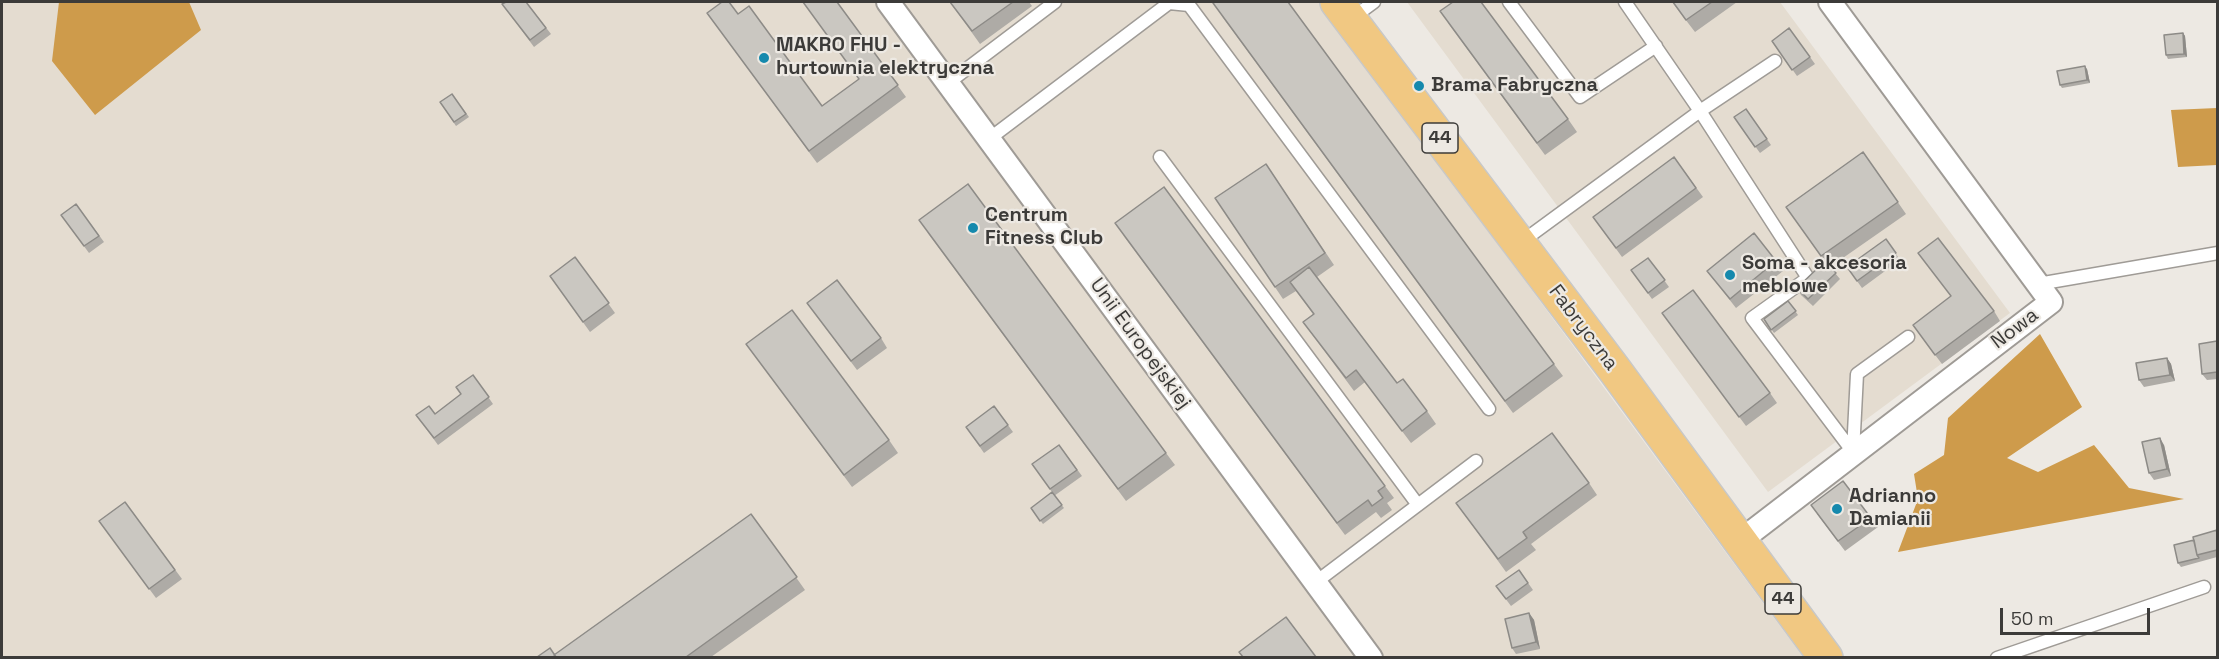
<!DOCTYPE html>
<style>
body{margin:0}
#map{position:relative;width:2219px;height:659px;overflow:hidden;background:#ede9e3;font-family:"Space Grotesk",sans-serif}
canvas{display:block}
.frame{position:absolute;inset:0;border:3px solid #3c3b39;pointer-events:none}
.scale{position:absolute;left:2000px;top:608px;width:150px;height:27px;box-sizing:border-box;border:3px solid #3c3b39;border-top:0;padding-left:8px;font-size:18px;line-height:21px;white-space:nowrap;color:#3c3b39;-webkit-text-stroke:4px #ede9e3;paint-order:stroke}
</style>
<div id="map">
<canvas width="2219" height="659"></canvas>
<div class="frame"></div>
<div class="scale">50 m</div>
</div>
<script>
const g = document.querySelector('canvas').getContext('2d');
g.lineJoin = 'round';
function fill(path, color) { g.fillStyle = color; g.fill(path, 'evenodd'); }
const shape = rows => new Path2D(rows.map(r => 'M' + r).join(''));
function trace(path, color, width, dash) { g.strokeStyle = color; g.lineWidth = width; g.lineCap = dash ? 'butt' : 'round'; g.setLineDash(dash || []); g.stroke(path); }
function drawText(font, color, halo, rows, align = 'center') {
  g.font = font + ' "Space Grotesk",sans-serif'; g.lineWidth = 4.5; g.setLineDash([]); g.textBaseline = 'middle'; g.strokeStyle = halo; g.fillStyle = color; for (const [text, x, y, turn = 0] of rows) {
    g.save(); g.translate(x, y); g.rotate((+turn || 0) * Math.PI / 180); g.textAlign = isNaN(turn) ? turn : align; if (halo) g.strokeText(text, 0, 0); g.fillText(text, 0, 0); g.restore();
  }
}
fill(shape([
 [2,2,1319,2,1803,657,2,657],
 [1407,2,1780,2,2010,313,1768,492]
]), '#e4dcd0');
fill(shape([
 [59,2,189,2,201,30,95,115,52,61],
 [2217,108,2217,165,2178,167,2171,110],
 [2040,334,2082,407,2007,458,2038,472,2094,445,2129,488,2184,499,1898,552,1918,499,1914,474,1944,455,1948,418]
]), '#ce9b4b');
const service = shape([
 [1509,2,1580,97,1656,46],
 [1625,2,1700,111,1808,278,1752,318,1853,452],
 [1351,19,1374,2],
 [948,83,1055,2],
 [989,139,1169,3,1189,5,1489,409],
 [1160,157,1418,505],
 [1520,243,1700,111,1775,61],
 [2038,284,2218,253],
 [1853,452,1857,374,1908,337],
 [1316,582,1476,461],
 [1997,658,2204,587]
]);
const minor = shape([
 [888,2,1371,658],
 [1740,541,2051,302,1830,2]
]);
const primary = shape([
 [1337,2,1614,369,1826,658]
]);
trace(service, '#9f9b96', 15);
trace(minor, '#9f9b96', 26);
trace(primary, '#c8c8c8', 36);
trace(service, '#fff', 12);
trace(minor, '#fff', 22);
trace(primary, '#f1c882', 33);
fill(shape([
 [526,2,551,34,534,47,502,4],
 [837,2,906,97,817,163,716,25,738,14,822,106,859,79],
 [950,2,1029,2,1032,6,980,44],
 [1672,2,1737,2,1695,32],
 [1221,15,1554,364,1563,376,1513,413],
 [1448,23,1568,119,1577,132,1545,155],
 [1789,28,1815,64,1797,76,1772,41],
 [2183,33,2185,36,2187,57,2168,59,2166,55],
 [2087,69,2090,83,2062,88,2060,85],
 [452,94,469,117,456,126,440,102],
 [1746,109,1771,145,1760,153,1734,117],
 [1863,152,1906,214,1830,267,1840,279,1813,306,1801,295,1797,288,1825,261,1786,207],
 [1674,157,1703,197,1622,257,1593,217],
 [1266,164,1334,265,1317,277,1397,383,1427,411,1436,424,1411,443,1365,382,1354,391,1303,322,1313,314,1296,291,1283,299,1215,198],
 [76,204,104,242,89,253,61,215],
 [927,232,1166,453,1175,465,1126,501],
 [1123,235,1385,486,1394,498,1387,503,1392,510,1381,518,1376,512,1345,535],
 [1886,239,1900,260,1862,288,1847,267],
 [575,257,615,313,590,332,550,276],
 [1648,258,1669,287,1652,299,1631,270],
 [1776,261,1783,271,1736,308,1707,271],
 [1951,297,1994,311,2000,321,1942,364,1920,335],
 [1788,301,1798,315,1774,333,1764,319],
 [807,303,881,338,887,348,857,370],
 [1662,313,1770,393,1777,403,1746,426],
 [2217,341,2217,379,2207,380,2202,374],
 [746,344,889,440,898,453,852,487],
 [2167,358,2171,364,2175,381,2144,387,2139,380],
 [473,375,493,404,438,445,416,415,435,414,461,394],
 [994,406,1013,432,984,453,966,427],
 [1059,445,1082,476,1054,496,1064,508,1043,524,1031,508,1052,492,1032,464],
 [2164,445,2171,476,2154,480,2149,473],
 [1589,483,1597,495,1531,544,1536,550,1506,572,1465,515],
 [125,502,182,579,156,598,99,521],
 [751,514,805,590,711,657,537,657,555,655],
 [1817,514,1871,518,1878,527,1845,551],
 [2217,530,2217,557,2181,567,2178,563,2194,540],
 [1519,570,1533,590,1511,606,1496,586],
 [1529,613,1534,620,1540,649,1516,654,1512,648]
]), '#aeaba6');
fill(shape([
 [2183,33,2185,36,2187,57,2184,54],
 [2085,66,2087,69,2090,83,2087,80],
 [2167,358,2171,364,2175,381,2170,375],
 [2160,438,2164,445,2171,476,2167,469],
 [1529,613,1534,620,1540,649,1536,642]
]), '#8d8b87');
const building = shape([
 [506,2,526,2,546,28,530,40,502,4,506,2],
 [722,2,729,2,738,14,749,6,822,106,859,79,803,2,837,2,898,85,809,151,707,13,722,2],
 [950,2,1013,2,972,31,950,2],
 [1215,2,1288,2,1554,364,1505,401,1213,3,1215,2],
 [1453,2,1481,2,1568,119,1537,143,1440,11,1453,2],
 [1673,2,1712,2,1686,20,1673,2],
 [1789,28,1810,57,1792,70,1772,41,1789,28],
 [2183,33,2184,54,2166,55,2164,35,2183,33],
 [2085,66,2087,80,2060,85,2057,71,2085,66],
 [452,94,466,114,454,122,440,102,452,94],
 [1746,109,1767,139,1755,147,1734,117,1746,109],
 [1863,152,1898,202,1821,256,1786,207,1863,152],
 [1674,157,1696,188,1616,248,1593,217,1674,157],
 [1266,164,1325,253,1275,287,1215,198,1266,164],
 [968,184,1166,453,1118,489,919,220,968,184],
 [1164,187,1385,486,1378,491,1383,498,1372,506,1368,500,1337,523,1115,223,1164,187],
 [76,204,99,236,84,246,61,215,76,204],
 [1754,233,1776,261,1730,299,1707,271,1754,233],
 [1938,238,1994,311,1935,355,1913,325,1951,296,1918,253,1938,238],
 [1886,239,1896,253,1857,281,1847,267,1886,239],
 [575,257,609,303,583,322,550,276,575,257],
 [1648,258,1665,280,1648,293,1631,270,1648,258],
 [1825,261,1836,273,1808,299,1797,288,1825,261],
 [1309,267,1397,383,1403,379,1427,411,1402,431,1356,370,1346,378,1303,322,1314,314,1290,282,1309,267],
 [837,280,881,338,851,361,807,303,837,280],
 [1693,290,1770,393,1739,417,1662,313,1693,290],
 [1788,301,1796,311,1771,330,1764,319,1788,301],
 [792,310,889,440,844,475,746,344,792,310],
 [2217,341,2217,372,2202,374,2199,344,2217,341],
 [2167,358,2170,375,2139,380,2136,363,2167,358],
 [473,375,489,397,434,438,416,415,429,406,435,414,461,394,456,387,473,375],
 [994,406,1008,425,980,446,966,427,994,406],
 [1552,433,1589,483,1523,532,1527,538,1498,559,1456,503,1552,433],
 [2160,438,2167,469,2149,473,2142,442,2160,438],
 [1059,445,1077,470,1050,489,1032,464,1059,445],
 [1843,481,1871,518,1838,541,1811,505,1843,481],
 [1052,492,1062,505,1040,521,1031,508,1052,492],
 [125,502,175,570,149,589,99,521,125,502],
 [751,514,797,577,686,657,556,657,554,655,751,514],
 [2217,530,2217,550,2197,555,2193,537,2217,530],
 [2194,540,2197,555,2199,558,2178,563,2174,545,2194,540],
 [1519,570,1528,583,1506,599,1496,586,1519,570],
 [1529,613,1536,642,1512,648,1505,619,1529,613],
 [1286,617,1316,657,1243,657,1239,652,1286,617],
 [550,648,556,657,537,657,550,648]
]);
fill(building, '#cac7c1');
trace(building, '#8d8b87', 1.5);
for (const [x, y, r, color] of [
 [764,58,6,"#1589ad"],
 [1419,86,6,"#1589ad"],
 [973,228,6,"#1589ad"],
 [1730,275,6,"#1589ad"],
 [1837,509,6,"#1589ad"]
]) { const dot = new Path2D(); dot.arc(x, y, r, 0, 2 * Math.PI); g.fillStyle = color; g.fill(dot); trace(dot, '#ede9e3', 2); }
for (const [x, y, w] of [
 [1440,138,36],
 [1783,599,36]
]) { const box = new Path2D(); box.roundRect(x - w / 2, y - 15, w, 30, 4.5); g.fillStyle = '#ede9e3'; g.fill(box); trace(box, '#3c3b39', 1.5); }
drawText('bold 18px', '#3c3b39', null, [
 ["44",1440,138],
 ["44",1783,599]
]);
drawText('bold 20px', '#3c3b39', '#ede9e3', [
 ["MAKRO FHU -",776,46],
 ["hurtownia elektryczna",776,69],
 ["Brama Fabryczna",1431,86],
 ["Centrum",985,216],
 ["Fitness Club",985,239],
 ["Soma - akcesoria",1742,264],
 ["meblowe",1742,287],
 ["Adrianno",1849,497],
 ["Damianii",1849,520]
], 'left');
drawText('20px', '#3c3b39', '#ede9e3', [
 ["Fabryczna",1583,328,53],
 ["Nowa",2015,329,-37],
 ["Unii Europejskiej",1140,344,54]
]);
</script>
